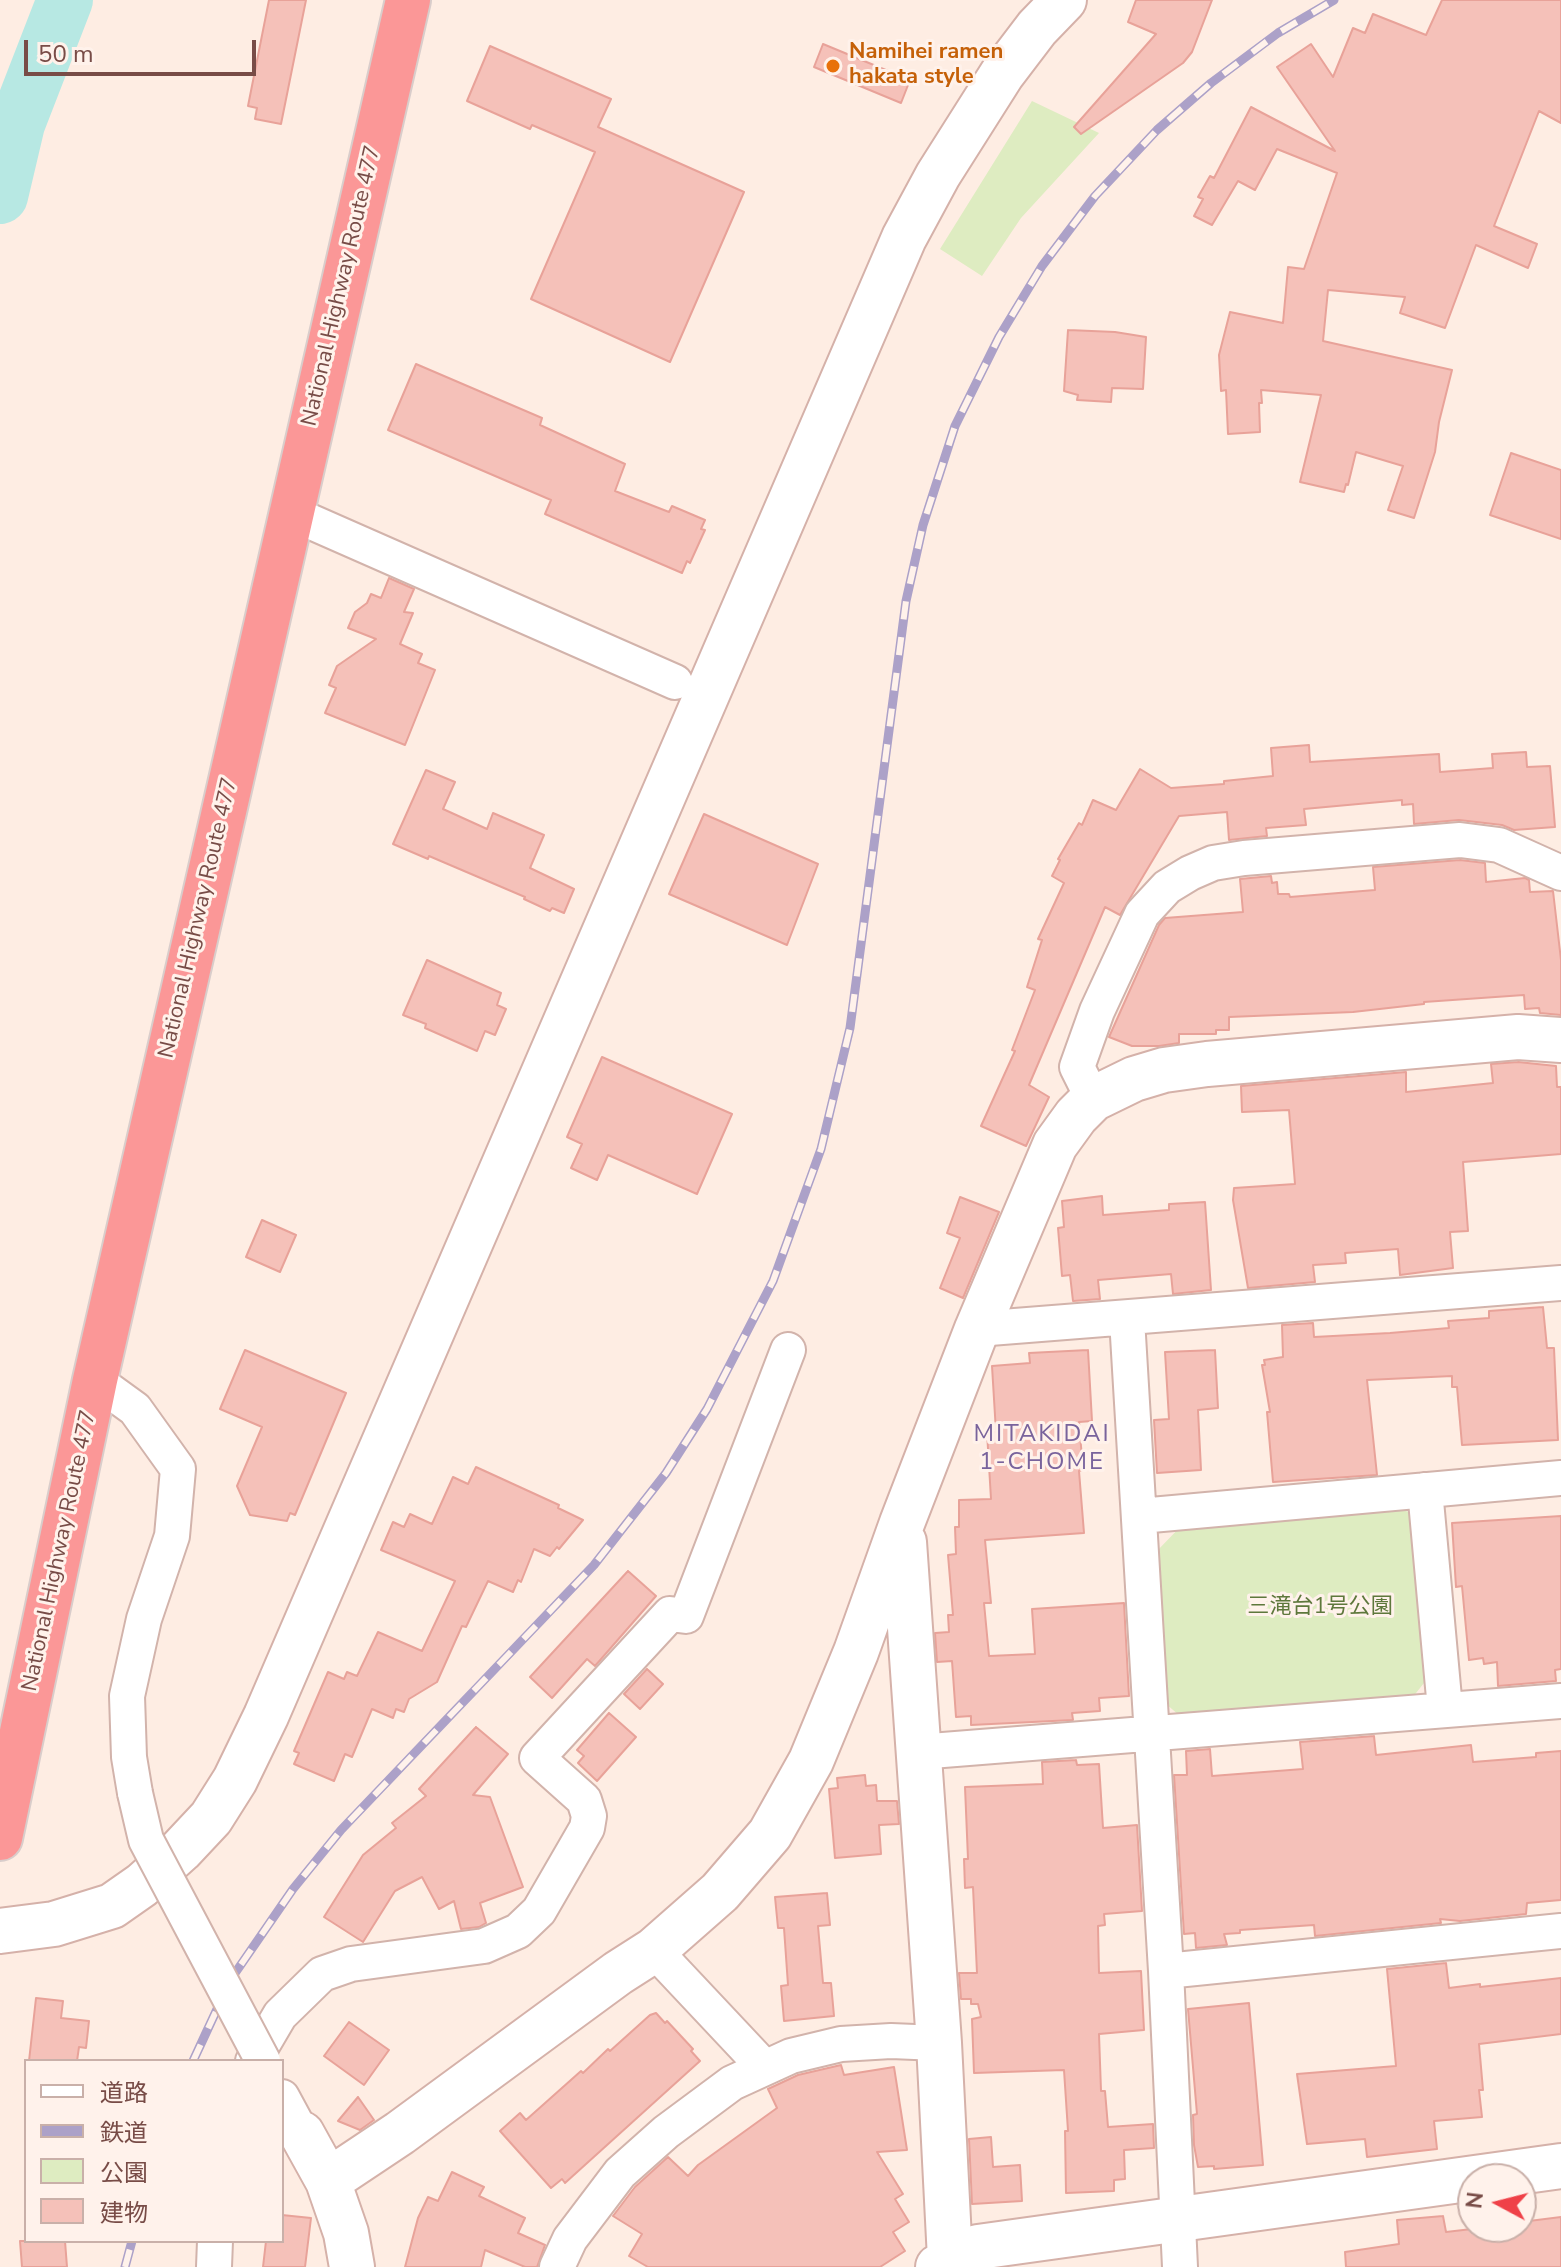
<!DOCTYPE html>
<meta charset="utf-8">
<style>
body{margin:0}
#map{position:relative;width:1561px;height:2267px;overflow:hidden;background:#feede3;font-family:"Nunito Sans","Noto Sans JP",sans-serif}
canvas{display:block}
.legend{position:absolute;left:24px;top:2059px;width:260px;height:184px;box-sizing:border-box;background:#fff2eb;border:2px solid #c9b0a9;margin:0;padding:10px 14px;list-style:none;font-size:24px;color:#784c47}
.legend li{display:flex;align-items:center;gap:16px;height:40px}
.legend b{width:40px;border:2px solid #c9b0a9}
.north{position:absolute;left:1457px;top:2163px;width:80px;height:80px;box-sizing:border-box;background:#fff2eb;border:2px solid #c9b0a9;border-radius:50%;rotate:277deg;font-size:22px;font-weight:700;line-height:32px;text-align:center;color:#784c47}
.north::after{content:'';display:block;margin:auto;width:28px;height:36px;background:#ef4148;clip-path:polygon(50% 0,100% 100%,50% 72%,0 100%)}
.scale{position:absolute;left:24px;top:40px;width:232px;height:36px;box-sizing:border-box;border:4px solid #784c47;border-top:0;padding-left:10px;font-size:24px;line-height:28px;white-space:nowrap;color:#784c47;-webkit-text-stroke:6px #fff2eb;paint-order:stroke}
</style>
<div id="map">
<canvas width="1561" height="2267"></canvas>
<ul class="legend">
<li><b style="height:10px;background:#fff"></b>道路</li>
<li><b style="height:10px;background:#aca1c8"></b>鉄道</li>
<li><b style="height:22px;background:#deecc1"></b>公園</li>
<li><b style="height:22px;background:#f5c1b9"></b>建物</li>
</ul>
<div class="north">N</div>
<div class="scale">50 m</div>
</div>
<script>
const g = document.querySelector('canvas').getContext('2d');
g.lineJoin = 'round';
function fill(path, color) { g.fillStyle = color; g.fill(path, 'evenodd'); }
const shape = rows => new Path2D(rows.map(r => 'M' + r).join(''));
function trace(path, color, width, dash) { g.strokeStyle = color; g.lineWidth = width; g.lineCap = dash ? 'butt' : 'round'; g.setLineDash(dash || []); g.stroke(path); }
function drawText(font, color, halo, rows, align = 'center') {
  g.font = font + ' "Nunito Sans","Noto Sans JP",sans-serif'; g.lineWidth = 6; g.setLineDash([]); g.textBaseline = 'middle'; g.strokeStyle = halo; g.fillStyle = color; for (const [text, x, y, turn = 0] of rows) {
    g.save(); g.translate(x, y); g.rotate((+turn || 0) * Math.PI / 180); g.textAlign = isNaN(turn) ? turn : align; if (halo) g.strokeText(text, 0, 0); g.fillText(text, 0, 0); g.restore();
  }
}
fill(shape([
 [1032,101,1099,133,1021,218,982,276,940,249],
 [1390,1505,1414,1514,1428,1678,1412,1698,1180,1716,1165,1703,1156,1552,1183,1524]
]), '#deecc1');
trace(shape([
 [0,196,17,124,65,0]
]), '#b7e8e3', 56);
const building = shape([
 [269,0,306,0,281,124,255,119,257,108,248,106,269,0],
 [1136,0,1212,0,1192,52,1183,63,1081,134,1074,127,1156,34,1128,22,1136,0],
 [1442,0,1561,0,1561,123,1539,111,1494,226,1537,244,1528,268,1476,245,1445,328,1400,313,1405,297,1328,290,1323,341,1452,370,1439,422,1435,452,1414,518,1388,510,1403,466,1356,452,1348,485,1346,484,1344,492,1300,482,1321,395,1261,390,1262,403,1259,403,1260,432,1228,434,1226,390,1221,391,1219,355,1230,312,1283,323,1288,267,1304,269,1337,173,1277,149,1255,190,1238,181,1212,225,1194,216,1203,199,1198,197,1210,176,1214,178,1251,107,1335,151,1277,67,1311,44,1333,77,1353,28,1365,33,1373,14,1426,35,1442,0],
 [823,44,910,80,901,103,814,67,823,44],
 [490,46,611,99,598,127,744,192,670,362,531,299,595,152,532,125,530,129,467,101,490,46],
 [1068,330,1115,332,1146,337,1143,389,1112,388,1111,402,1077,400,1078,395,1064,391,1068,330],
 [416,364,542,418,540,425,625,464,615,491,669,512,672,506,705,520,701,529,705,530,690,563,687,561,682,573,545,514,551,500,388,430,416,364],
 [1511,453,1561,470,1561,539,1490,515,1511,453],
 [389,578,414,589,404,612,413,613,400,644,422,654,418,663,435,670,405,745,325,713,336,688,329,685,337,666,376,639,348,628,355,612,367,603,371,594,381,598,389,578],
 [1309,745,1310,762,1439,754,1440,772,1493,768,1492,754,1526,752,1527,767,1550,766,1555,827,1514,830,1502,825,1459,820,1414,824,1413,804,1402,805,1402,800,1304,809,1306,825,1266,828,1267,836,1229,840,1227,812,1179,816,1120,915,1105,907,1029,1085,1049,1097,1026,1146,981,1126,1015,1051,1012,1050,1035,990,1027,987,1042,940,1038,939,1064,883,1052,876,1060,860,1058,859,1079,823,1082,825,1093,800,1116,810,1140,769,1171,788,1224,784,1224,781,1273,776,1271,748,1309,745],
 [426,770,455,782,443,809,487,829,493,813,544,835,530,868,574,889,564,913,552,908,550,911,524,899,525,897,429,856,428,859,393,844,426,770],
 [704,814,818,864,787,945,669,894,704,814],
 [1460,860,1485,863,1486,882,1525,878,1529,880,1530,892,1553,891,1561,960,1561,1015,1540,1013,1539,1008,1525,1009,1524,995,1424,1002,1424,1004,1353,1012,1229,1017,1229,1030,1216,1030,1216,1034,1179,1034,1179,1043,1159,1046,1132,1046,1109,1037,1159,925,1165,918,1243,912,1240,879,1271,876,1272,883,1277,882,1278,894,1289,894,1290,897,1375,890,1373,867,1460,860],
 [427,960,501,993,497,1005,506,1009,495,1035,485,1031,477,1051,425,1028,426,1024,403,1015,427,960],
 [602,1057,732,1114,697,1194,608,1155,597,1180,571,1168,582,1144,567,1137,602,1057],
 [1518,1062,1556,1066,1557,1087,1561,1087,1561,1154,1463,1162,1468,1231,1450,1232,1453,1268,1400,1275,1398,1249,1345,1253,1346,1263,1313,1265,1315,1282,1248,1288,1233,1200,1234,1188,1295,1184,1289,1110,1242,1112,1241,1086,1406,1072,1406,1092,1493,1083,1491,1064,1518,1062],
 [1102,1196,1103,1215,1169,1210,1169,1204,1205,1202,1211,1290,1173,1294,1171,1274,1098,1280,1100,1299,1073,1301,1070,1275,1062,1276,1058,1228,1064,1227,1062,1201,1102,1196],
 [960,1197,999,1212,963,1298,940,1288,960,1238,947,1233,960,1197],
 [262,1220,296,1235,280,1272,246,1257,262,1220],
 [1543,1307,1547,1348,1554,1348,1558,1440,1462,1445,1457,1387,1452,1387,1452,1376,1367,1380,1377,1475,1273,1482,1267,1412,1270,1412,1262,1365,1265,1365,1264,1360,1283,1357,1282,1325,1313,1323,1314,1337,1390,1333,1449,1328,1448,1321,1489,1318,1489,1311,1543,1307],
 [245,1350,346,1393,295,1515,290,1513,287,1521,250,1515,237,1486,262,1427,220,1409,245,1350],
 [1088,1350,1092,1421,1079,1422,1083,1470,1079,1471,1084,1533,985,1540,991,1603,984,1603,989,1656,1035,1654,1032,1609,1124,1603,1129,1696,1099,1698,1100,1711,1072,1713,1073,1720,971,1725,971,1716,956,1717,952,1661,937,1662,935,1633,949,1632,948,1615,953,1615,948,1555,956,1554,955,1527,959,1527,959,1500,991,1499,987,1432,996,1432,992,1366,1030,1363,1029,1353,1088,1350],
 [1215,1350,1218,1408,1198,1410,1201,1470,1157,1473,1154,1420,1169,1419,1165,1352,1215,1350],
 [476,1467,559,1505,558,1508,583,1520,559,1549,557,1547,550,1556,534,1549,521,1582,518,1580,513,1592,488,1581,466,1627,462,1626,437,1682,409,1699,404,1712,396,1709,393,1718,372,1709,352,1757,345,1754,334,1781,294,1764,299,1753,294,1751,328,1672,344,1679,347,1672,357,1676,378,1632,422,1651,455,1581,381,1550,393,1522,404,1527,410,1514,432,1524,453,1477,468,1484,476,1467],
 [1561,1516,1561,1669,1555,1670,1556,1681,1498,1686,1497,1662,1484,1664,1483,1658,1469,1660,1462,1586,1456,1587,1452,1523,1561,1516],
 [628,1571,656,1596,595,1666,587,1659,552,1698,530,1677,628,1571],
 [647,1669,663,1684,640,1709,624,1694,647,1669],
 [609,1713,636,1737,597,1781,578,1763,584,1756,577,1750,609,1713],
 [476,1727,508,1754,473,1795,490,1797,523,1887,480,1903,486,1923,479,1927,461,1929,454,1901,439,1909,422,1877,395,1891,363,1942,324,1917,363,1855,396,1828,392,1823,426,1796,419,1789,476,1727],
 [1374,1736,1376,1755,1471,1745,1473,1762,1536,1757,1536,1753,1561,1751,1561,1900,1527,1903,1526,1914,1460,1921,1440,1919,1441,1923,1315,1936,1314,1925,1240,1930,1240,1933,1224,1934,1227,1945,1196,1948,1195,1933,1184,1934,1174,1775,1187,1775,1186,1751,1210,1749,1212,1776,1303,1769,1300,1742,1374,1736],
 [1076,1760,1077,1765,1099,1764,1103,1828,1137,1825,1142,1911,1104,1914,1105,1925,1098,1926,1099,1973,1141,1971,1144,2030,1099,2034,1101,2091,1105,2091,1108,2127,1153,2124,1154,2148,1124,2150,1125,2179,1114,2180,1114,2191,1066,2193,1065,2131,1068,2131,1064,2070,974,2073,972,2019,981,2017,978,2004,971,2004,971,1999,961,1999,959,1973,977,1973,973,1887,965,1888,964,1859,968,1859,965,1787,1043,1784,1042,1762,1076,1760],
 [865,1775,866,1786,876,1785,877,1801,897,1801,899,1824,879,1825,881,1854,835,1858,829,1789,838,1788,837,1778,865,1775],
 [827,1893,830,1925,818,1926,823,1983,831,1983,834,2016,784,2021,781,1986,788,1985,784,1928,778,1928,775,1897,827,1893],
 [1446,1963,1449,1988,1480,1984,1480,1987,1561,1978,1561,2034,1479,2044,1483,2090,1479,2090,1482,2117,1434,2121,1437,2149,1367,2157,1365,2139,1307,2144,1297,2074,1396,2066,1387,1969,1446,1963],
 [36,1998,63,2001,61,2018,89,2021,86,2048,79,2047,77,2061,29,2061,36,1998],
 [1249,2003,1263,2165,1214,2169,1214,2166,1198,2167,1194,2145,1193,2115,1197,2114,1188,2009,1249,2003],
 [656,2013,665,2023,667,2021,693,2049,691,2051,700,2061,565,2183,562,2179,551,2188,500,2131,520,2113,526,2120,581,2071,583,2073,608,2049,610,2051,650,2015,656,2013],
 [349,2022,389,2050,364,2085,324,2056,349,2022],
 [841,2065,844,2075,894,2067,907,2150,877,2152,903,2194,895,2199,909,2222,893,2232,905,2251,880,2267,648,2267,629,2256,642,2234,613,2216,635,2187,668,2157,688,2176,698,2165,777,2108,768,2089,798,2075,841,2065],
 [358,2097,374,2120,360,2130,338,2121,358,2097],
 [991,2137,993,2167,1020,2165,1022,2201,972,2204,969,2139,991,2137],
 [452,2172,484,2187,479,2196,525,2218,518,2233,545,2245,537,2267,525,2267,485,2250,481,2267,405,2267,418,2218,428,2197,438,2201,452,2172],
 [282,2215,311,2218,305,2267,263,2267,266,2241,282,2241,282,2215],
 [1443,2216,1446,2232,1489,2227,1521,2227,1521,2222,1561,2217,1561,2267,1346,2267,1345,2252,1399,2244,1397,2220,1443,2216],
 [20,2241,65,2241,67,2267,22,2267,20,2241]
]);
fill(building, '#f5c1b9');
trace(building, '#e8a299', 2);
const street = shape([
 [291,513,675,682],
 [1093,1099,1077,1067,1097,1011,1142,914,1167,887,1190,873,1213,863,1244,858,1460,840,1499,845,1561,873],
 [1127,1319,1166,1971,1180,2267],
 [977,1329,1561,1283],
 [95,1380,135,1409,178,1469,172,1536,144,1619,127,1696,129,1757,135,1793],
 [1425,1490,1445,1709],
 [1140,1516,1561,1478],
 [918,1752,1561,1701],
 [654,1950,764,2067],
 [1166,1971,1561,1931],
 [253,2061,280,2015,322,1974,351,1964,484,1946,518,1931,539,1911,587,1828,589,1816,584,1800,537,1758,670,1614,686,1616,788,1350],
 [282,2097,302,2134],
 [214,2267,215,2241],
 [557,2267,570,2239,620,2173,666,2132,732,2083,791,2056,841,2044,891,2041,939,2043]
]);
const secondary = shape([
 [904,1542,939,2043,950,2259],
 [0,1931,54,1924,112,1906,142,1885,181,1850,211,1818,235,1780,266,1716,904,238,938,175,1002,74,1037,28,1064,0],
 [302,2134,328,2181,346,2233,352,2267],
 [328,2181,400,2133,618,1973,654,1950,720,1892,770,1834,811,1761,856,1652,902,1523,977,1329,1055,1145,1076,1116,1093,1099,1134,1079,1164,1070,1207,1064,1518,1037,1561,1040],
 [938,2267,978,2247,1561,2166]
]);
const highway = shape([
 [0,1838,95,1380,408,0]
]);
trace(street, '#d2b3ab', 38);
trace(secondary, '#d5b1a9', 48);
trace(highway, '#d9cdcb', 48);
trace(street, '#fff', 34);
trace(secondary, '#fff', 44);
trace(highway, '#fb9797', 44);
const rail = shape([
 [193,2061,231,1979,293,1889,341,1830,594,1565,666,1473,707,1409,773,1281,821,1149,850,1028,906,601,923,525,955,426,999,337,1042,266,1095,196,1157,130,1211,83,1278,33,1334,0],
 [125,2267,132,2241]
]);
trace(rail, '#aca1c8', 9);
trace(rail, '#fff2eb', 6, [18]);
const streetBridge = shape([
 [135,1793,146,1840,263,2061]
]);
trace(streetBridge, '#d2b3ab', 38, []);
trace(streetBridge, '#fff', 34);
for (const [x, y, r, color] of [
 [833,66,8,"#e8710a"]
]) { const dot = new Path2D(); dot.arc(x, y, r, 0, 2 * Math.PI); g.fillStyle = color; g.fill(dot); trace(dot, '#fff2eb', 3); }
drawText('bold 22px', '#c56008', '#fff2eb', [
 ["Namihei ramen",849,53],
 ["hakata style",849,78]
], 'left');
drawText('22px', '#784c47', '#fff2eb', [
 ["National Highway Route 477",342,286,-77],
 ["National Highway Route 477",199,918,-77],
 ["National Highway Route 477",60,1551,-78]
]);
drawText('22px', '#5e783c', '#fff2eb', [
 ["三滝台1号公園",1320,1608]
]);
g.letterSpacing = '2px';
drawText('24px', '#79639c', '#fff2eb', [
 ["MITAKIDAI",1042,1435],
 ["1-CHOME",1042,1463]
]);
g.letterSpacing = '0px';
</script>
